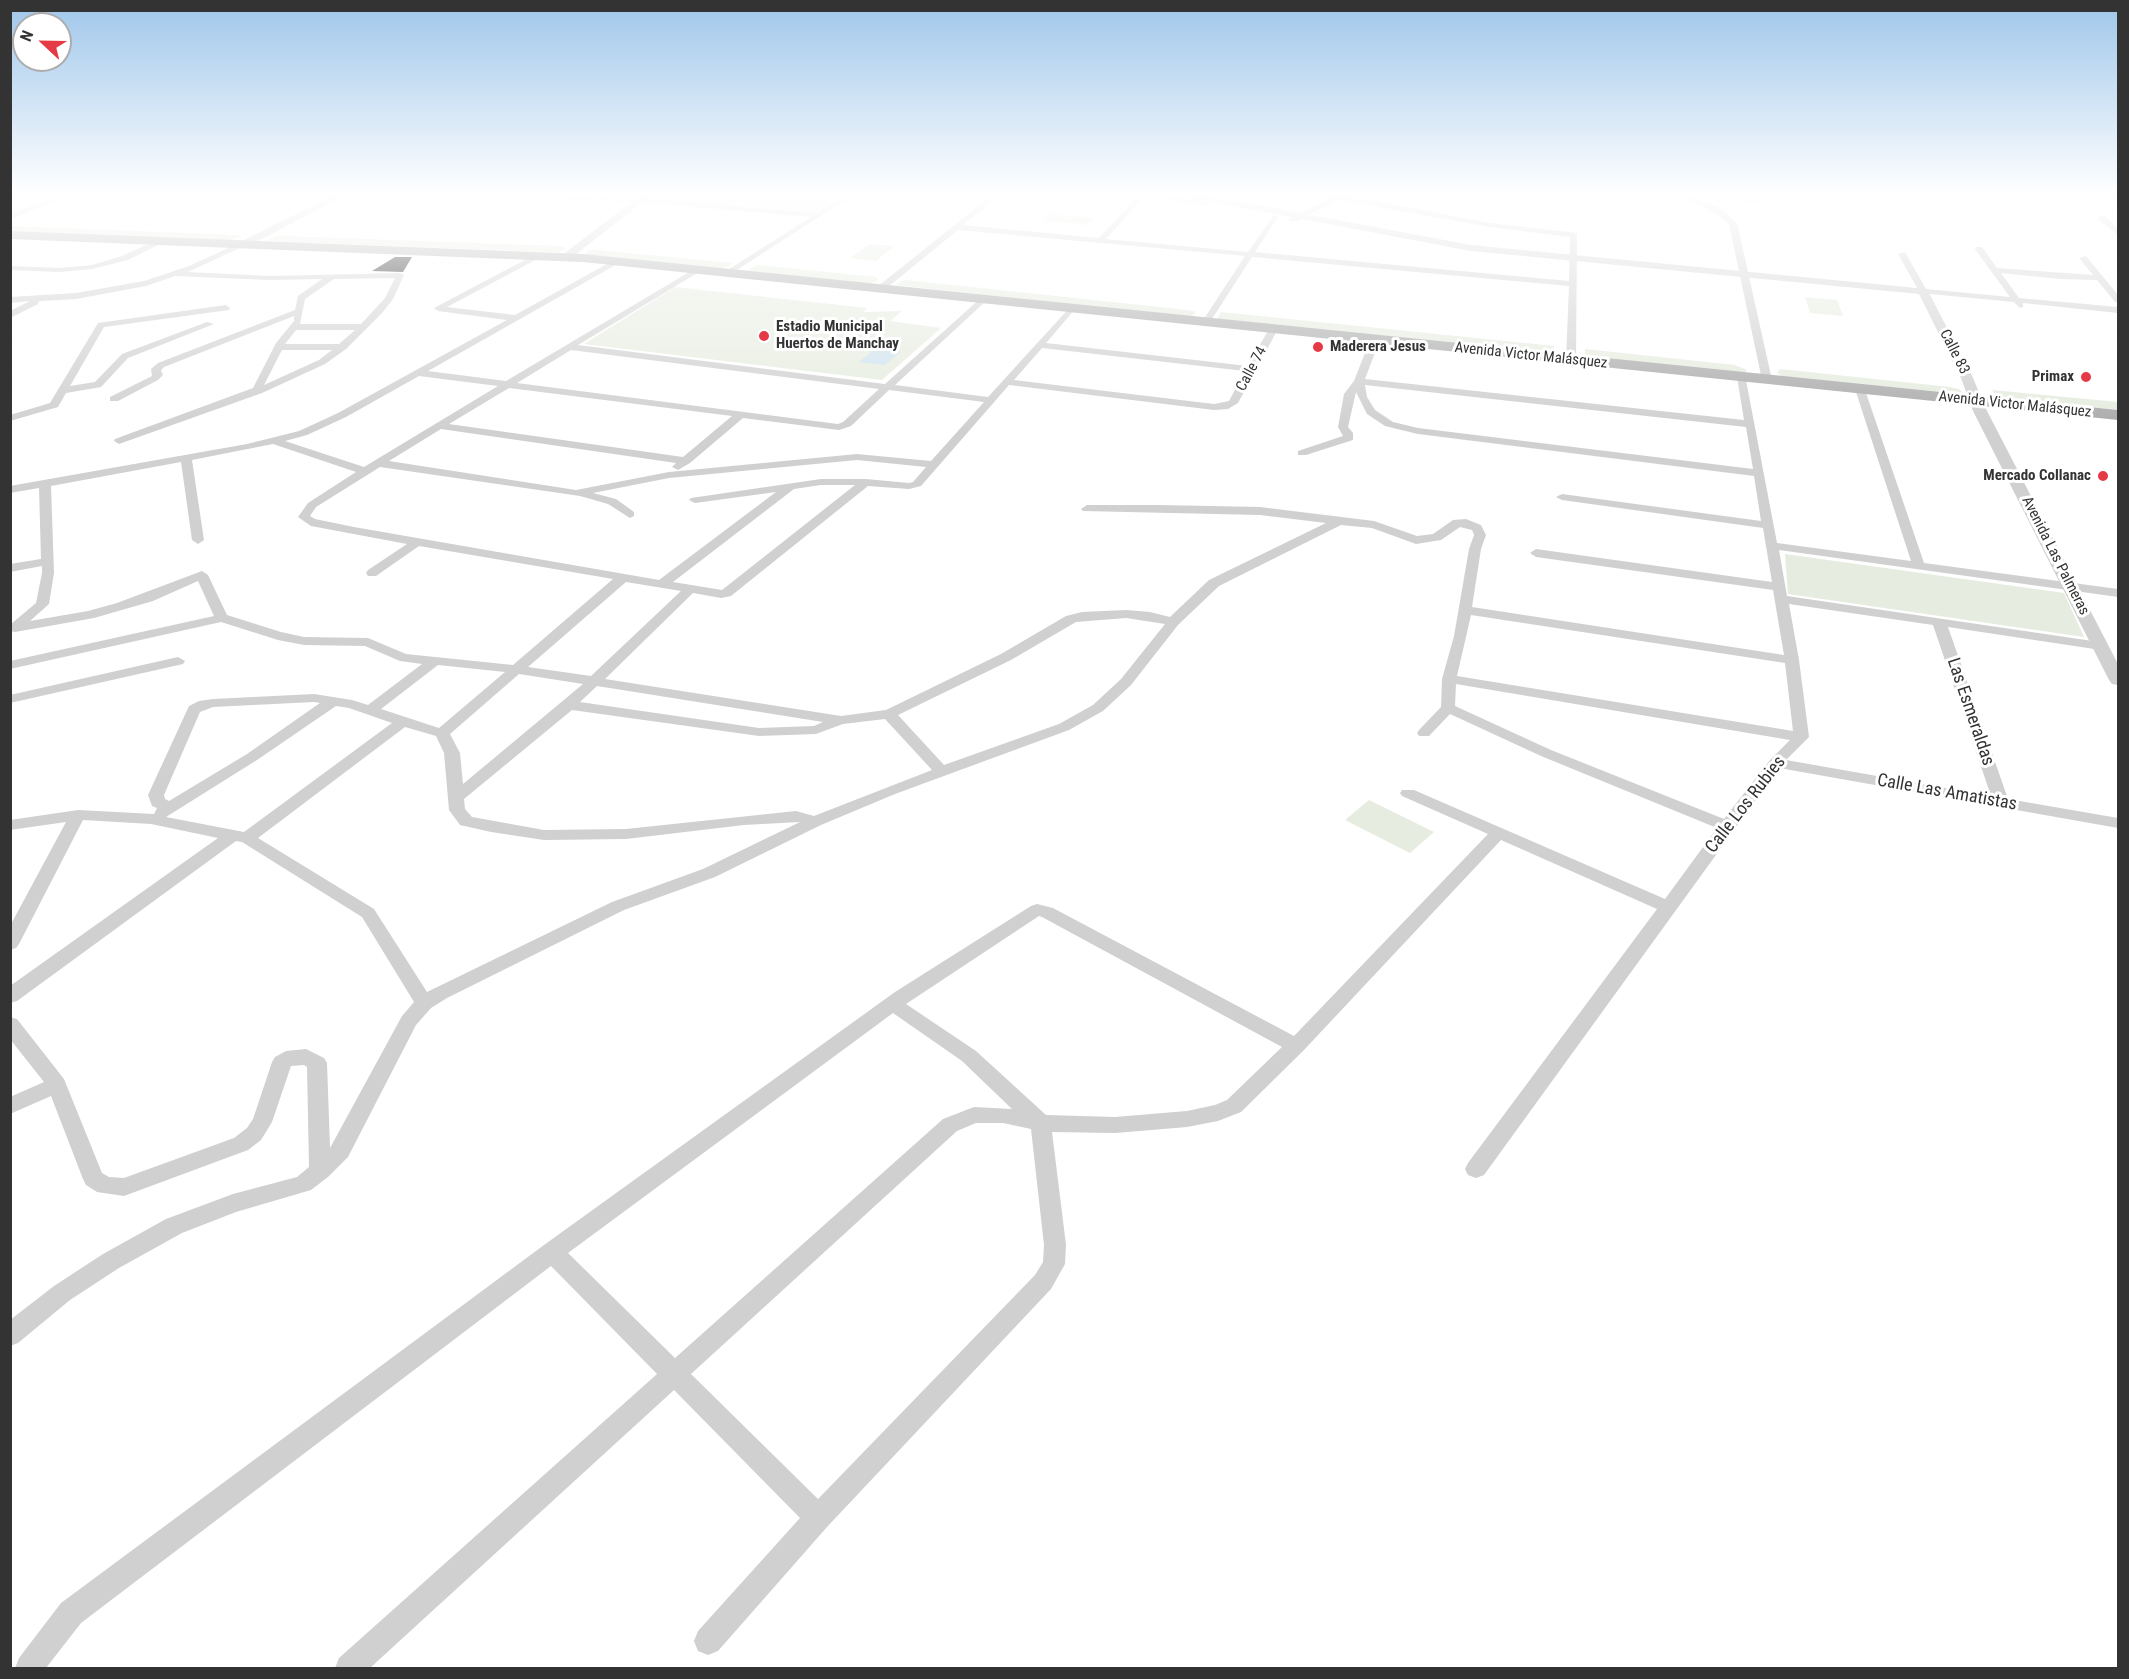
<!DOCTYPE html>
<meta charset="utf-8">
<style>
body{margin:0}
#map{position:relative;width:2129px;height:1679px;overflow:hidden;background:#fff;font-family:"Roboto Condensed",sans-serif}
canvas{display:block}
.frame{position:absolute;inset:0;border:12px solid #333;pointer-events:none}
.north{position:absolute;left:12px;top:12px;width:60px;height:60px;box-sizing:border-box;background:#fff;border:2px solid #adadad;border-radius:50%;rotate:292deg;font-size:16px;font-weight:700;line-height:24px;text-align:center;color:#333}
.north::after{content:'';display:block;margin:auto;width:21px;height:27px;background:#e63946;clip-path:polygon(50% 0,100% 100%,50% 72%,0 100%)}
</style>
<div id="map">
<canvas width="2129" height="1679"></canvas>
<div class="frame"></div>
<div class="north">N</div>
</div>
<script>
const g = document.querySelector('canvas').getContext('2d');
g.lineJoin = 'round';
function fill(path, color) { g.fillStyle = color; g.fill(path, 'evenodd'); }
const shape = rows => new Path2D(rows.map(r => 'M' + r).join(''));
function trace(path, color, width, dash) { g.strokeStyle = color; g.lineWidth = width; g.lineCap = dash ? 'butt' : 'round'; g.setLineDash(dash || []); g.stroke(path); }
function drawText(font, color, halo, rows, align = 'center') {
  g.font = font + ' "Roboto Condensed",sans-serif'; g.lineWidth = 6; g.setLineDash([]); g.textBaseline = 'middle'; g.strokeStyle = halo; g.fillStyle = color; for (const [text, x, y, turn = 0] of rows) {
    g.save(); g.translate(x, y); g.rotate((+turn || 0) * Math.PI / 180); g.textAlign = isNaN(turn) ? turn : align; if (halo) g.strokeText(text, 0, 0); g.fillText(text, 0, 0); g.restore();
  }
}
fill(shape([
 [651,195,842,195,815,213,646,199],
 [1050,214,1094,218,1087,225,1043,220],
 [11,226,238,235,241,236,227,241,11,233],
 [285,236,559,246,566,248,559,252,547,252,266,241,274,237],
 [870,244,894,246,876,261,850,258],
 [589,250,598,250,732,263,728,267,715,268,583,255],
 [757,265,875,277,879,280,868,284,747,271],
 [905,280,1188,310,1196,312,1191,317,895,285],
 [675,287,867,308,863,312,902,311,890,321,941,328,882,380,584,344],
 [1805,297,1837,300,1843,316,1810,313],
 [1221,312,1554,346,1554,353,1217,319],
 [1585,349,1735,365,1747,370,1744,373,1585,357],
 [1780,369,1950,387,1959,389,1964,394,1784,377,1777,373],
 [1992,390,2118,402,2118,410,1998,398],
 [1785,554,2064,593,2084,637,1788,594],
 [1369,800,1434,832,1410,853,1345,820]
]), '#e6ecdf');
fill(shape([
 [876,348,901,351,885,365,859,362]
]), '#cfe2ee');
fill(shape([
 [395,257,412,257,403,272,372,271]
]), '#1a1a1a');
fill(shape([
 [60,195,70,195,10,219,10,214,60,195],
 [484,195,640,198,817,213,845,195,853,195,729,275,726,275,726,271,811,217,640,202,488,197,484,195],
 [992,195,1000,195,963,225,1099,238,1139,195,1146,195,1106,239,1248,252,1274,215,1278,217,1255,252,1569,281,1570,237,1490,227,1339,200,1294,222,1287,220,1330,198,1321,195,1344,195,1490,223,1577,233,1576,360,1571,363,1566,360,1569,286,1252,257,1210,322,1206,325,1202,322,1245,256,958,230,883,291,877,291,877,287,992,195],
 [1162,195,1171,195,1165,198,1162,195],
 [1679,195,1687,195,1720,208,1737,223,1772,380,1770,382,1762,380,1729,224,1714,212,1679,195],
 [1727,195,1738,195,1757,201,1753,203,1727,195],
 [1856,195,1894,195,1883,199,1856,195],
 [2099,216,2105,216,2118,229,2118,235,2099,220,2099,216],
 [159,239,166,241,128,260,92,269,60,272,10,270,10,266,60,268,92,265,122,256,159,239],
 [241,242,245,244,244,246,188,272,270,276,400,273,404,275,393,299,382,313,346,349,325,364,262,393,119,444,114,441,115,439,253,388,276,343,294,321,294,316,164,367,161,370,163,375,158,380,118,401,110,401,110,397,152,376,151,369,158,363,295,310,298,296,322,279,270,280,175,276,146,286,76,299,39,301,38,304,10,318,10,311,30,301,10,303,10,297,76,293,144,281,189,266,241,242],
 [395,278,385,298,361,324,300,324,305,299,334,279,395,278],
 [296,330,355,330,339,344,285,344,296,330],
 [282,350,332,350,319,360,264,385,282,350],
 [1976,247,1982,247,1997,268,2093,275,2079,258,2086,256,2118,295,2118,302,2115,302,2097,280,2060,279,2001,273,2019,298,2118,307,2118,313,2023,303,2023,307,2020,308,2014,302,1920,293,1898,254,1905,252,1926,289,2010,297,1975,249,1976,247],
 [538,253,542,255,541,257,447,307,515,315,614,260,621,262,428,371,506,381,696,268,700,270,699,272,578,345,885,384,983,296,986,297,986,301,895,385,988,397,1072,305,1076,308,1046,343,1248,366,1270,327,1278,329,1238,403,1228,409,1214,410,1009,385,921,486,909,489,868,486,731,596,721,598,693,593,605,679,841,716,886,710,1001,654,1066,616,1082,612,1126,610,1150,612,1170,617,1209,580,1326,523,1260,515,1083,511,1081,509,1087,505,1159,505,1260,507,1374,521,1417,536,1433,534,1453,520,1466,519,1481,525,1486,535,1481,549,1472,607,1784,655,1773,590,1536,557,1530,553,1536,549,1772,582,1763,528,1562,500,1556,497,1562,494,1761,521,1754,476,1418,434,1385,426,1367,414,1356,392,1348,427,1353,433,1353,440,1306,455,1298,455,1298,451,1343,436,1338,427,1344,394,1354,381,1370,340,1375,337,1380,340,1365,379,1744,420,1737,377,1745,375,1777,543,1911,561,1855,389,1864,387,1924,563,2118,589,2118,597,1779,550,1787,596,2106,643,2108,646,2101,650,1948,627,2008,799,2118,818,2118,828,1779,768,1484,1175,1476,1178,1468,1175,1465,1169,1468,1163,1657,909,1501,840,1303,1051,1241,1112,1218,1121,1187,1127,1115,1133,1052,1132,1066,1245,1065,1264,1051,1289,827,1527,718,1651,708,1655,698,1651,694,1641,698,1631,800,1518,674,1390,370,1668,335,1668,339,1658,657,1374,551,1266,81,1623,46,1668,15,1668,19,1658,61,1603,544,1245,895,992,1031,906,1037,904,1053,908,1294,1036,1488,834,1402,796,1400,793,1402,790,1414,790,1665,899,1717,828,1541,756,1450,714,1429,736,1419,736,1417,733,1419,730,1441,707,1442,679,1454,636,1469,549,1474,535,1472,530,1460,527,1441,540,1416,544,1372,528,1341,525,1219,586,1178,625,1131,685,1103,711,1069,730,895,794,821,825,715,877,624,910,447,998,431,1008,416,1025,348,1157,328,1177,311,1190,236,1212,182,1233,119,1268,70,1300,18,1343,10,1346,10,1320,54,1286,103,1254,166,1219,233,1194,297,1177,309,1167,307,1067,304,1065,291,1066,272,1122,261,1140,248,1150,124,1196,97,1192,86,1185,83,1179,51,1096,10,1114,10,1097,44,1082,10,1039,10,1017,17,1019,64,1079,102,1173,109,1177,124,1178,234,1138,247,1128,253,1119,272,1062,275,1057,286,1051,306,1049,324,1058,327,1063,330,1148,402,1016,414,1002,362,917,242,842,236,841,17,1001,10,1003,10,986,218,838,151,824,83,820,19,944,16,948,10,950,10,926,66,822,10,830,10,820,78,810,154,814,157,808,152,806,148,795,189,706,199,701,213,699,314,694,352,700,368,705,422,664,400,661,365,646,304,645,278,640,221,622,10,669,10,661,214,616,198,581,153,601,94,618,15,632,10,631,11,624,36,603,42,573,42,566,10,572,10,564,41,559,39,488,10,493,10,486,247,444,299,431,338,413,507,320,438,311,434,308,538,253],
 [1042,348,1245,371,1229,401,1214,404,1014,380,1042,348],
 [571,350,879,389,843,422,838,424,517,383,571,350],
 [419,376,498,386,364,467,285,441,307,435,346,417,419,376],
 [1365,385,1746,427,1753,469,1418,428,1393,422,1375,410,1367,397,1365,385],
 [509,388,732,416,683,457,449,424,509,388],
 [889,390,984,402,931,461,857,454,669,472,576,490,389,461,441,429,676,463,672,467,678,470,690,463,743,418,839,430,851,426,889,390],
 [273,444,356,472,308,503,298,517,311,526,407,544,368,570,366,573,368,576,376,576,419,546,613,579,513,665,406,654,368,638,304,637,281,632,227,615,208,575,202,571,117,603,88,611,30,621,49,604,54,573,51,486,181,462,192,540,198,544,204,540,192,460,273,444],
 [857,460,926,467,913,482,909,483,866,479,821,479,691,498,689,500,695,503,776,492,659,580,354,527,315,519,310,516,316,507,380,467,580,496,608,504,630,518,634,516,634,512,616,499,593,493,669,478,857,460],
 [821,485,855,485,722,590,673,582,794,489,821,485],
 [626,582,681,591,591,676,528,667,626,582],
 [1789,604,1933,625,1991,796,1786,760,1809,737,1799,660,1789,604],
 [1471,615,1785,663,1793,731,1457,676,1471,615],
 [1126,618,1165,624,1121,679,1093,705,1059,724,944,765,898,715,1011,660,1076,622,1126,618],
 [438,665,505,672,439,728,381,709,438,665],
 [519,674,583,684,463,784,460,753,450,734,519,674],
 [1456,684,1790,740,1770,760,1724,819,1551,750,1455,706,1456,684],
 [597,686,823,722,814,726,759,728,580,702,597,686],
 [314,702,320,703,247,754,169,801,165,799,164,795,200,712,213,707,314,702],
 [336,706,349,708,392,723,244,832,166,817,257,760,336,706],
 [572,710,759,736,816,734,843,724,885,719,932,770,814,816,796,811,626,829,544,830,472,817,465,809,464,799,572,710],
 [405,727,436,736,444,753,449,810,460,825,491,832,544,840,626,839,744,825,800,822,703,869,612,902,427,992,374,909,258,838,405,727],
 [1039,916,1042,917,1282,1047,1227,1100,1215,1105,1187,1111,1115,1117,1046,1115,976,1051,906,1004,1039,916],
 [893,1013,962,1061,1012,1109,974,1107,943,1119,675,1358,568,1253,893,1013],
 [976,1123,1003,1123,1031,1129,1044,1245,1043,1262,1035,1275,818,1499,691,1374,957,1131,976,1123],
 [226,305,230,308,229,310,104,327,70,386,95,382,122,354,207,322,214,324,128,358,101,387,66,393,58,407,10,421,10,415,50,403,98,323,226,305],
 [178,657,185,661,183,664,10,703,10,695,178,657]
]), '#d0d0d0');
fill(shape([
 [334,195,345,195,262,239,241,247,236,244,334,195],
 [641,195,651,195,570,259,562,259,562,255,641,195],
 [1157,195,1191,198,1186,195,1204,195,1471,245,1927,289,1973,378,1987,411,2118,664,2118,685,2112,684,2109,680,1973,411,1961,378,1919,294,1471,251,1207,201,1210,203,1205,206,1161,198,1157,195]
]), '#d0d0d0');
fill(shape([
 [10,231,583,254,2118,410,2118,420,583,262,10,239,10,231]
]), '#ababab');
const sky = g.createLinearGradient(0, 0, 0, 430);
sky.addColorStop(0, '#9ec6ea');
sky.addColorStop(0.45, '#fff');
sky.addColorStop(1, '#ffffff00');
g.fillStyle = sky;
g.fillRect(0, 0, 2129, 430);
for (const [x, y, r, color] of [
 [764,336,6,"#e63946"],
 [1318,347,6,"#e63946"],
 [2086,377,6,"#e63946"],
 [2103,476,6,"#e63946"]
]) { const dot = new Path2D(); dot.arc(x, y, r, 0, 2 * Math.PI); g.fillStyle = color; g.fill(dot); trace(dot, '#fff', 2); }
drawText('bold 15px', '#333', '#fff', [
 ["Estadio Municipal",776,327],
 ["Huertos de Manchay",776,344],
 ["Maderera Jesus",1330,347],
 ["Primax",2074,377,"right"],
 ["Mercado Collanac",2091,476,"right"]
], 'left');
drawText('15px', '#333', '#fff', [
 ["Calle 83",1954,352,63],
 ["Avenida Victor Malásquez",1531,356,6],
 ["Calle 74",1252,369,-62],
 ["Avenida Victor Malásquez",2015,405,6],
 ["Avenida Las Palmeras",2055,556,63]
]);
drawText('18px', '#333', '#fff', [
 ["Las Esmeraldas",1970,712,71],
 ["Calle Las Amatistas",1947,793,10],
 ["Calle Los Rubies",1746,805,-52]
]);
</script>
